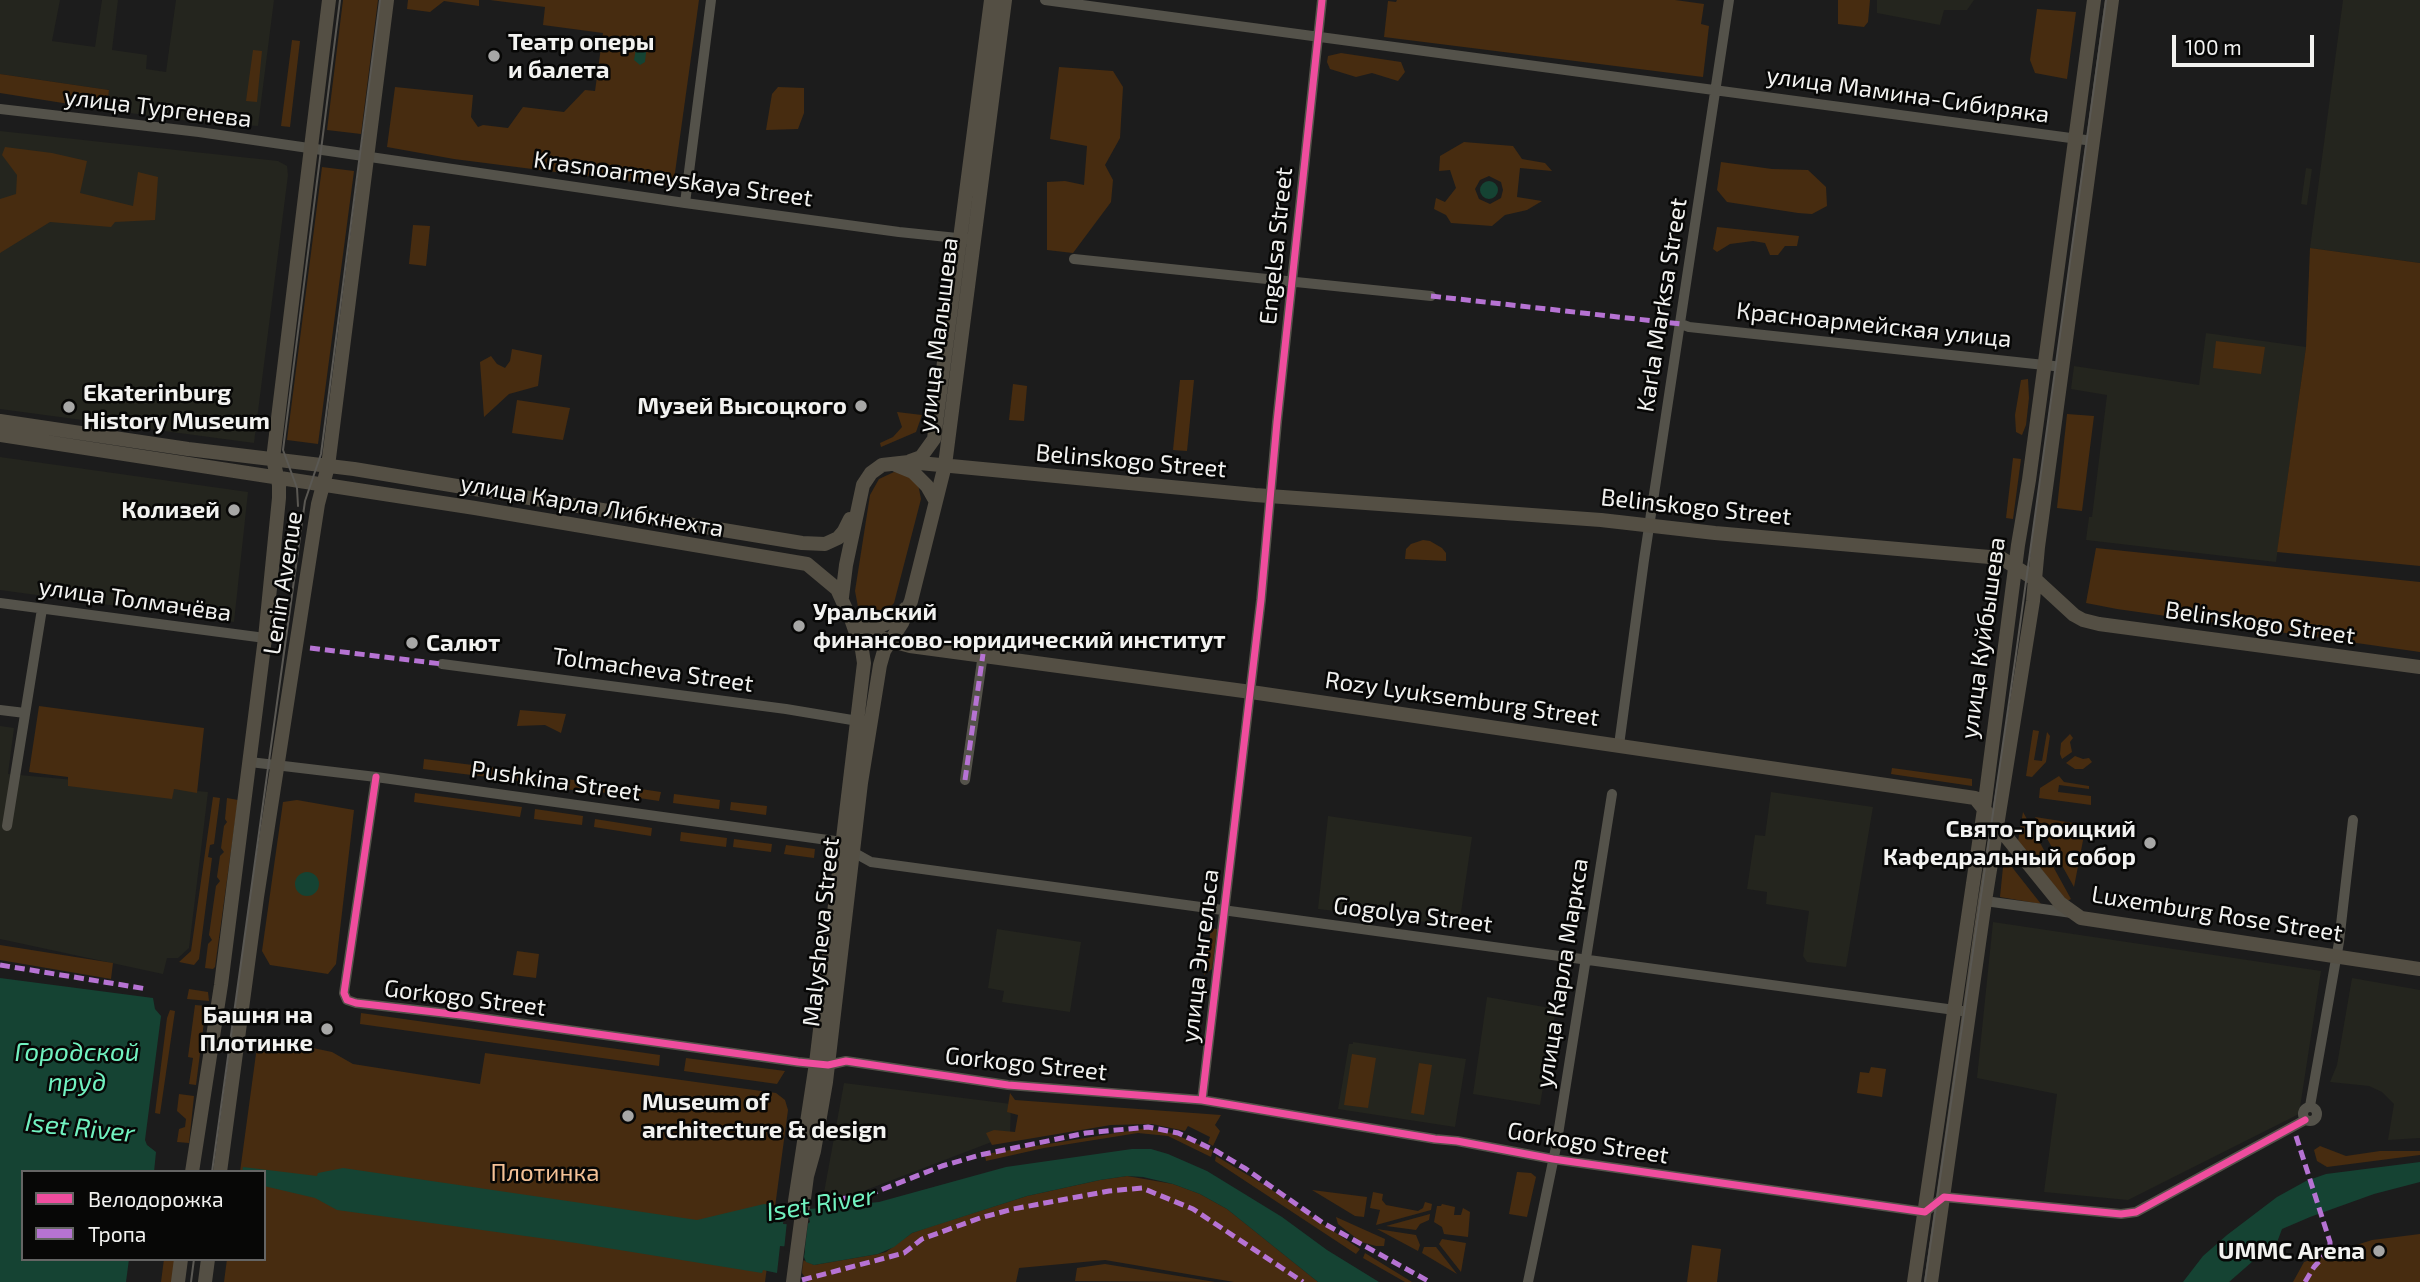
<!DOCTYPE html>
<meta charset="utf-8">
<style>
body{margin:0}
#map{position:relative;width:2420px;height:1282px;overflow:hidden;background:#1c1c1c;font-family:"Exo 2",sans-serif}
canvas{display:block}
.legend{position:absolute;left:21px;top:1170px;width:245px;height:91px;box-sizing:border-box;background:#070706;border:2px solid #656564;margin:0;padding:9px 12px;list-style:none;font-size:21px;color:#f2f2f0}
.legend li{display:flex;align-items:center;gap:14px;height:35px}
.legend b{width:35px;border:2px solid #656564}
.scale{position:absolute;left:2172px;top:35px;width:142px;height:32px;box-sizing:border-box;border:4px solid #f2f2f0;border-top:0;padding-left:9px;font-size:21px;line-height:24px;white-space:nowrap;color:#f2f2f0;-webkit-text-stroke:5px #070706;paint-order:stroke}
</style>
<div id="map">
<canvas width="2420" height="1282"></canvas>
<ul class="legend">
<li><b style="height:9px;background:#ef4d9e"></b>Велодорожка</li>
<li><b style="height:9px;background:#b673d3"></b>Тропа</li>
</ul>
<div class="scale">100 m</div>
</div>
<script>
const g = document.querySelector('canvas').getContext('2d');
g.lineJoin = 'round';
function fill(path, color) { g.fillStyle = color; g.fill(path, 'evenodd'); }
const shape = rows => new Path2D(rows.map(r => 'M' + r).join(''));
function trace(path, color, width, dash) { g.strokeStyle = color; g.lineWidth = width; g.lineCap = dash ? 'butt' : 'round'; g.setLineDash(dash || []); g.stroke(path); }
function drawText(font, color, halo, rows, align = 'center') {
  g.font = font + ' "Exo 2",sans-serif'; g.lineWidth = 5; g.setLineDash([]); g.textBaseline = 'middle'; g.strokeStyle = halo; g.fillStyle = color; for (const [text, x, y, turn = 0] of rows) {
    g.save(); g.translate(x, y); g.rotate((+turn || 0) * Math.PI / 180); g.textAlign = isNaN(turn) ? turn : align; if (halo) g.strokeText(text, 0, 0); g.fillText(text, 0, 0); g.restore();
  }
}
fill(shape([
 [0,0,60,0,52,41,95,47,102,0,118,0,112,50,147,55,146,69,166,72,176,0,274,0,258,126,197,122,107,110,109,90,0,74],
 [1877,0,1974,0,1967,10,1944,10,1940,25,1877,13],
 [2343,0,2420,0,2420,263,2310,248],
 [0,131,278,161,287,166,288,175,254,443,0,409],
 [2306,168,2312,169,2307,205,2301,204],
 [2206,333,2306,347,2276,562,2086,540,2089,517,2092,517,2107,395,2071,389,2074,366,2199,385],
 [0,457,248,492,234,622,0,590],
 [0,726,14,728,8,774,208,792,189,948,178,958,167,958,163,974,0,939],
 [1771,792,1873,807,1846,967,1807,962,1803,956,1809,911,1766,904,1767,892,1747,889,1755,835,1765,836],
 [1328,816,1472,837,1459,926,1318,909],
 [1993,922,2321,971,2299,1114,2128,1200,2044,1192,2057,1094,1977,1078],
 [997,929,1081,942,1070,1012,1002,1002,1004,991,988,988],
 [2352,978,2420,990,2420,1138,2388,1140,2394,1104,2382,1092,2369,1086,2330,1082,2337,1065],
 [1487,997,1556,1009,1540,1105,1473,1094],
 [1353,1042,1466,1059,1455,1127,1338,1109,1349,1044,1353,1044],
 [844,1083,1011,1104,1010,1135,853,1195,823,1198]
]), '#24251e');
fill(shape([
 [343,0,378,0,361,134,327,130],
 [408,0,479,0,479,6,444,1,430,12,407,9],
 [490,0,699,0,673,187,454,159,387,147,395,87,473,95,471,117,478,127,483,125,508,128,523,107,564,112,585,90,595,91,603,33,543,25,545,7],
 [1397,0,1675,0,1704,4,1701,24,1709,26,1703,77,1384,37,1388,1,1396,2],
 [1838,0,1870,0,1868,22,1864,27,1838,24],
 [2037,9,2076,12,2067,79,2035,73,2030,60],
 [292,40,300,41,290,127,281,126],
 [253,50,262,51,257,102,246,101],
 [1341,53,1401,62,1405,72,1398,81,1372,73,1356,77,1330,69,1327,62,1328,56],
 [1059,67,1113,71,1123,87,1120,138,1105,165,1113,180,1111,202,1073,253,1047,250,1047,182,1065,181,1084,185,1087,146,1050,139],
 [0,74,109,90,107,110,0,93],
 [778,87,804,88,804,113,798,129,766,130,772,94],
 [1464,142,1513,146,1522,159,1545,163,1552,171,1520,168,1517,197,1542,201,1527,210,1505,215,1492,226,1451,223,1446,215,1434,209,1436,198,1445,202,1456,188,1450,170,1439,171,1440,156],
 [1489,176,1501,182,1503,190,1501,198,1490,204,1479,199,1475,189,1480,180],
 [5,147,52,153,87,161,80,193,133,206,138,172,158,177,155,220,115,222,111,227,50,222,0,253,0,199,16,194,17,175,2,155],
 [1721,162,1772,169,1808,170,1826,187,1827,206,1812,214,1798,213,1727,202,1717,190],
 [322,167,354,171,318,444,287,440],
 [413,225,430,226,426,266,409,264],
 [1717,227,1799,236,1797,246,1785,246,1778,255,1770,255,1765,243,1753,241,1730,244,1717,252,1713,249],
 [2310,248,2420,263,2420,566,2277,552,2306,347],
 [2216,341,2265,347,2261,374,2213,368],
 [512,349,542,355,538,386,509,394,484,417,480,362,491,356,497,364,505,368,510,361],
 [2028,379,2029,398,2026,425,2022,435,2016,432,2015,415,2021,380],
 [1180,380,1194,380,1187,451,1173,450],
 [1013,384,1027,386,1024,421,1009,420],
 [517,400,570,408,563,440,512,433],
 [897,412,922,415,916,432,881,447,880,443,893,437,902,427],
 [2067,414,2094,416,2082,511,2057,508],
 [2013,458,2021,459,2013,519,2006,518],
 [894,472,907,474,918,484,921,499,894,603,883,615,874,617,864,614,858,607,855,591,870,495,879,479],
 [1423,540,1430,541,1442,548,1446,553,1446,561,1405,559,1406,549,1411,544],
 [2096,548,2420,582,2420,652,2117,609,2086,603],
 [39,706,204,728,197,793,174,789,172,799,68,786,68,777,29,772],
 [520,710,566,714,561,733,545,725,517,726],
 [2033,730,2039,731,2034,760,2042,761,2047,732,2050,736,2046,762,2032,777,2026,776],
 [2070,734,2073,738,2070,742,2072,752,2062,759,2060,754,2061,743],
 [2075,756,2083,759,2089,758,2092,762,2083,769,2075,769,2066,763],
 [424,759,497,768,496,778,423,769],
 [1892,768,1972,779,1972,786,1891,774],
 [503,769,541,774,539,784,502,779],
 [2059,776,2064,782,2089,786,2089,789,2059,785,2058,792,2091,796,2091,805,2039,798,2040,788],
 [559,778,588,782,587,792,558,788],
 [600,783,661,792,659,801,599,792],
 [415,793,522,807,520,817,414,802],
 [674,794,720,800,719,809,673,803],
 [213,797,220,798,214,844,210,845,208,857,212,858,199,959,194,965,179,962,191,951],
 [227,798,238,800,215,967,213,969,205,968,208,944,212,940,209,935,216,886,220,881,217,877,220,856,224,852,221,848,224,826,227,822,225,819],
 [297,800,354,810,336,964,328,974,270,965,262,951,283,802],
 [731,802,767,806,766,815,730,810],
 [535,809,583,816,582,825,534,819],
 [2023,812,2071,899,2067,901,2018,841],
 [2035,817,2086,825,2074,887],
 [595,819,652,828,651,836,594,827],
 [681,832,727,838,726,847,680,841],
 [734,839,772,844,771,852,733,847],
 [786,845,815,849,814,858,784,854],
 [2004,857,2041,904,2000,897],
 [1211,928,1217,929,1212,969,1204,975],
 [0,945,113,963,111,979,0,960],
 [517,951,539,954,536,978,513,975],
 [189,989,208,992,209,1001,187,999],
 [195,1005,206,1006,196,1085,189,1084,193,1058,188,1057],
 [170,1010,175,1011,160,1114,155,1113,167,1018],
 [361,1013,660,1055,659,1066,360,1024],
 [258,1039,275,1040,332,1052,353,1064,480,1084,485,1053,776,1093,785,1100,788,1110,765,1282,224,1282,227,1259,264,1259,264,1172,240,1172],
 [1352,1054,1376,1058,1368,1108,1344,1105],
 [686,1058,785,1071,777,1084,684,1071],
 [1419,1063,1432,1065,1424,1115,1411,1113],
 [1871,1067,1886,1069,1882,1097,1857,1093,1860,1072,1869,1073],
 [1010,1093,1015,1100,1221,1115,1215,1125,1220,1131,1213,1146,1208,1143,1210,1137,1188,1126,1185,1131,1152,1124,1111,1125,992,1145,986,1133,994,1130,1015,1132,1018,1115,1007,1112],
 [179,1094,194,1096,189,1143,177,1142,179,1129,185,1127,186,1119,177,1111],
 [1147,1128,1171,1133,1213,1150,1211,1157,1168,1136,1138,1133,1044,1148,986,1161,985,1156,992,1153],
 [2320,1146,2346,1156,2380,1151,2420,1151,2420,1155,2327,1167,2317,1161,2314,1150],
 [1216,1156,1266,1186,1360,1249,1356,1254,1215,1161],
 [1517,1172,1531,1173,1536,1177,1527,1217,1509,1214],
 [1127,1176,1173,1184,1200,1194,1227,1209,1318,1282,1234,1282,1105,1260,1019,1268,1016,1282,808,1282,802,1273,803,1260,814,1265,878,1254,886,1252,912,1233,929,1227,1027,1196,1100,1180],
 [1312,1190,1367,1197,1364,1217,1355,1216],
 [1373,1192,1383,1194,1382,1200,1386,1205,1418,1211,1423,1208,1425,1202,1432,1204,1431,1210,1376,1225,1380,1210,1370,1208],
 [1442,1204,1455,1207,1454,1215,1461,1215,1463,1208,1470,1212,1468,1237,1444,1234,1442,1227,1434,1222,1437,1206,1441,1206],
 [1430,1214,1429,1220,1420,1224,1416,1230,1386,1226],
 [1336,1217,1385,1239,1384,1246,1376,1246,1361,1242,1338,1224],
 [1377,1229,1416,1235,1420,1245,1418,1251],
 [2420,1234,2420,1282,2293,1282,2304,1262,2372,1240],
 [1442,1239,1466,1243,1461,1272,1439,1244],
 [1692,1245,1721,1249,1717,1282,1687,1282],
 [1424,1247,1436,1247,1457,1274,1422,1253],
 [1365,1253,1412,1282,1405,1282,1363,1258],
 [164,1259,176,1259,173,1282,161,1282],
 [1105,1264,1215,1282,1075,1281,1077,1268]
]), '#472c10');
fill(shape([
 [642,39,647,44,645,62,640,65,634,60,637,43],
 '1480 190a9 9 0 1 1 18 0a9 9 0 1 1-18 0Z',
 '295 884a12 12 0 1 1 24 0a12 12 0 1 1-24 0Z',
 [0,978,153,998,155,1009,161,1016,145,1140,147,1145,156,1152,154,1172,23,1172,23,1259,129,1259,126,1282,0,1282],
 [1132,1149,1151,1149,1168,1154,1207,1171,1282,1217,1327,1250,1379,1282,1318,1282,1227,1209,1200,1194,1173,1184,1143,1177,1127,1176,1100,1180,1027,1196,912,1233,894,1247,878,1254,814,1265,806,1262,804,1257,805,1248,780,1246,777,1273,763,1270,762,1273,576,1243,337,1210,315,1198,264,1186,264,1172,242,1172,243,1167,317,1176,318,1173,343,1168,697,1220,764,1204,785,1207,783,1224,806,1225,810,1222,808,1214,810,1209,879,1202,1006,1167],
 [2420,1162,2420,1182,2374,1194,2310,1217,2282,1229,2276,1245,2261,1254,2229,1282,2183,1282,2203,1256,2227,1235,2277,1197,2306,1181,2326,1174]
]), '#154333');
fill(shape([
 [810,1206,803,1264,800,1258,801,1251,784,1250,787,1221,805,1221]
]), '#1c1c1c');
trace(shape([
 [1045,0,2093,141],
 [0,109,199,132,685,203,899,232,967,239],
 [685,203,711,0],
 [1074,259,1431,296],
 [1681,324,1689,327,2063,367],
 [0,603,265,638],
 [442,664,786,709,858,721],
 [0,710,25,713],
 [1619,745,1644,560,1729,0],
 [250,762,376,777,842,842,853,852,871,862,1962,1011],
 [376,777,344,993,347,1000,356,1003,461,1015,798,1062,828,1065,846,1061,1008,1085,1202,1100,1435,1139,1457,1141,1553,1159,1925,1212,1944,1197,2121,1214,2136,1212,2305,1120],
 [965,780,983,654],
 [7,826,42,609],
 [1985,901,2072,913],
 [1202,1100,1261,600,1277,422,1322,0],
 [2310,1106,2339,942,2353,820],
 '2303 1114a7 7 0 1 1 14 0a7 7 0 1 1-14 0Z',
 [1528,1282,1556,1147,1612,794]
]), '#54524a', 10);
trace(shape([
 [0,421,188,449,354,469,802,543,825,544,838,538,844,531,850,519],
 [0,435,475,508,807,564,837,589,850,618,863,630,881,638,910,646,1251,692,1975,798,2060,903,2081,918,2420,969],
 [910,461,921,457,934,439,991,0],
 [896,465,913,472,927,486,935,500],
 [842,597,846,565,863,485,871,473,882,465,909,462,1255,495,1601,520,1715,533,2001,558,2036,580,2074,615,2083,620,2099,624,2420,667],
 [858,621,882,625,898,618,905,609],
 [192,1172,221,985,265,638,279,498,279,485,273,459,329,0],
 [220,1172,257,897,318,504,328,466,387,0],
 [795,1201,816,1063,864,663,862,650,851,619],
 [178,1282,181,1259],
 [205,1282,208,1259],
 [793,1282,807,1176,814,1151,826,1082,861,783,880,665,884,651,902,623,911,601,945,465,1005,0],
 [1914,1282,1984,809,2018,545,2029,480,2094,0],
 [1931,1282,1985,901,2033,601,2038,547,2112,0]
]), '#544f44', 14);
trace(shape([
 [298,506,297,488,283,450,340,0],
 [212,1172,305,501,321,454,380,0],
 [191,1282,194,1259],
 [1925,1282,2016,654,2106,0]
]), '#5a5853', 2);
trace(shape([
 [1431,296,1681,324],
 [310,648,442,664],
 [965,780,983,654],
 [0,965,147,989],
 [2296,1136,2330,1242,2330,1249,2314,1267,2305,1282],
 [821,1194,820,1201,864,1196],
 [868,1195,942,1166,980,1155,1086,1133,1148,1127,1178,1133,1216,1151,1246,1169,1323,1223,1430,1282],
 [802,1280,904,1253,922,1239,980,1218,1013,1209,1109,1191,1142,1188,1193,1209,1303,1282]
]), '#b673d3', 5, [10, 5]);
trace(shape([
 [376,777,344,993,347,1000,356,1003,461,1015,798,1062,828,1065,846,1061,1008,1085,1202,1100,1435,1139,1457,1141,1553,1159,1925,1212,1944,1197,2121,1214,2136,1212,2305,1120],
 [1202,1100,1261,600,1277,422,1322,0]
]), '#ef4d9e', 7);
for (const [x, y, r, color] of [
 [494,56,7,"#a7a7a6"],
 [861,406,7,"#a7a7a6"],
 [69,407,7,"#a7a7a6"],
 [234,510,7,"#a7a7a6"],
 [799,626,7,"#a7a7a6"],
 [412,643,7,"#a7a7a6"],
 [2150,843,7,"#a7a7a6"],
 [327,1029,7,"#a7a7a6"],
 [628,1116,7,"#a7a7a6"],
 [2379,1251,7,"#a7a7a6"]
]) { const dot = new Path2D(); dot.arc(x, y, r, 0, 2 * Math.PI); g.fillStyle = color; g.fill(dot); trace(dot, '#070706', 2.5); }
drawText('bold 24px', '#f2f2f0', '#070706', [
 ["Театр оперы",508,42],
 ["и балета",508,70],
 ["Ekaterinburg",83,393],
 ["History Museum",83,421],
 ["Музей Высоцкого",847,406,"right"],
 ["Колизей",220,510,"right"],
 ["Уральский",813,612],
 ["финансово-юридический институт",813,640],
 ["Салют",426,643],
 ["Свято-Троицкий",2136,829,"right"],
 ["Кафедральный собор",2136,857,"right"],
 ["Башня на",313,1015,"right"],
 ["Плотинке",313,1043,"right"],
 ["Museum of",642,1102],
 ["architecture & design",642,1130],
 ["UMMC Arena",2365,1251,"right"]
], 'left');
drawText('24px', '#f2f2f0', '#070706', [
 ["улица Мамина-Сибиряка",1908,95,8],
 ["улица Тургенева",158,108,7],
 ["Krasnoarmeyskaya Street",673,179,8],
 ["Engelsa Street",1276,246,-84],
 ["Karla Marksa Street",1662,305,-81],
 ["Красноармейская улица",1874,325,6],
 ["улица Малышева",938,335,-83],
 ["Belinskogo Street",1131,461,5],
 ["улица Карла Либкнехта",592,506,10],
 ["Belinskogo Street",1696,507,6],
 ["Lenin Avenue",283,583,-81],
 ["улица Толмачёва",135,600,8],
 ["Belinskogo Street",2260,623,8],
 ["улица Куйбышева",1983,638,-82],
 ["Tolmacheva Street",653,670,8],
 ["Rozy Lyuksemburg Street",1462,699,8],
 ["Pushkina Street",556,781,8],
 ["Luxemburg Rose Street",2217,914,9],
 ["Gogolya Street",1413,915,7],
 ["Malysheva Street",821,932,-84],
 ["улица Энгельса",1200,956,-83],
 ["улица Карла Маркса",1562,973,-81],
 ["Gorkogo Street",465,998,7],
 ["Gorkogo Street",1026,1064,6],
 ["Gorkogo Street",1588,1143,9]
]);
drawText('24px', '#f4c196', '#070706', [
 ["Плотинка",545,1173]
]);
drawText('italic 26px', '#71f2c0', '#070706', [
 ["Городской",77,1052],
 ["пруд",77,1082],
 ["Iset River",80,1128,6],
 ["Iset River",821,1204,-9]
]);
</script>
